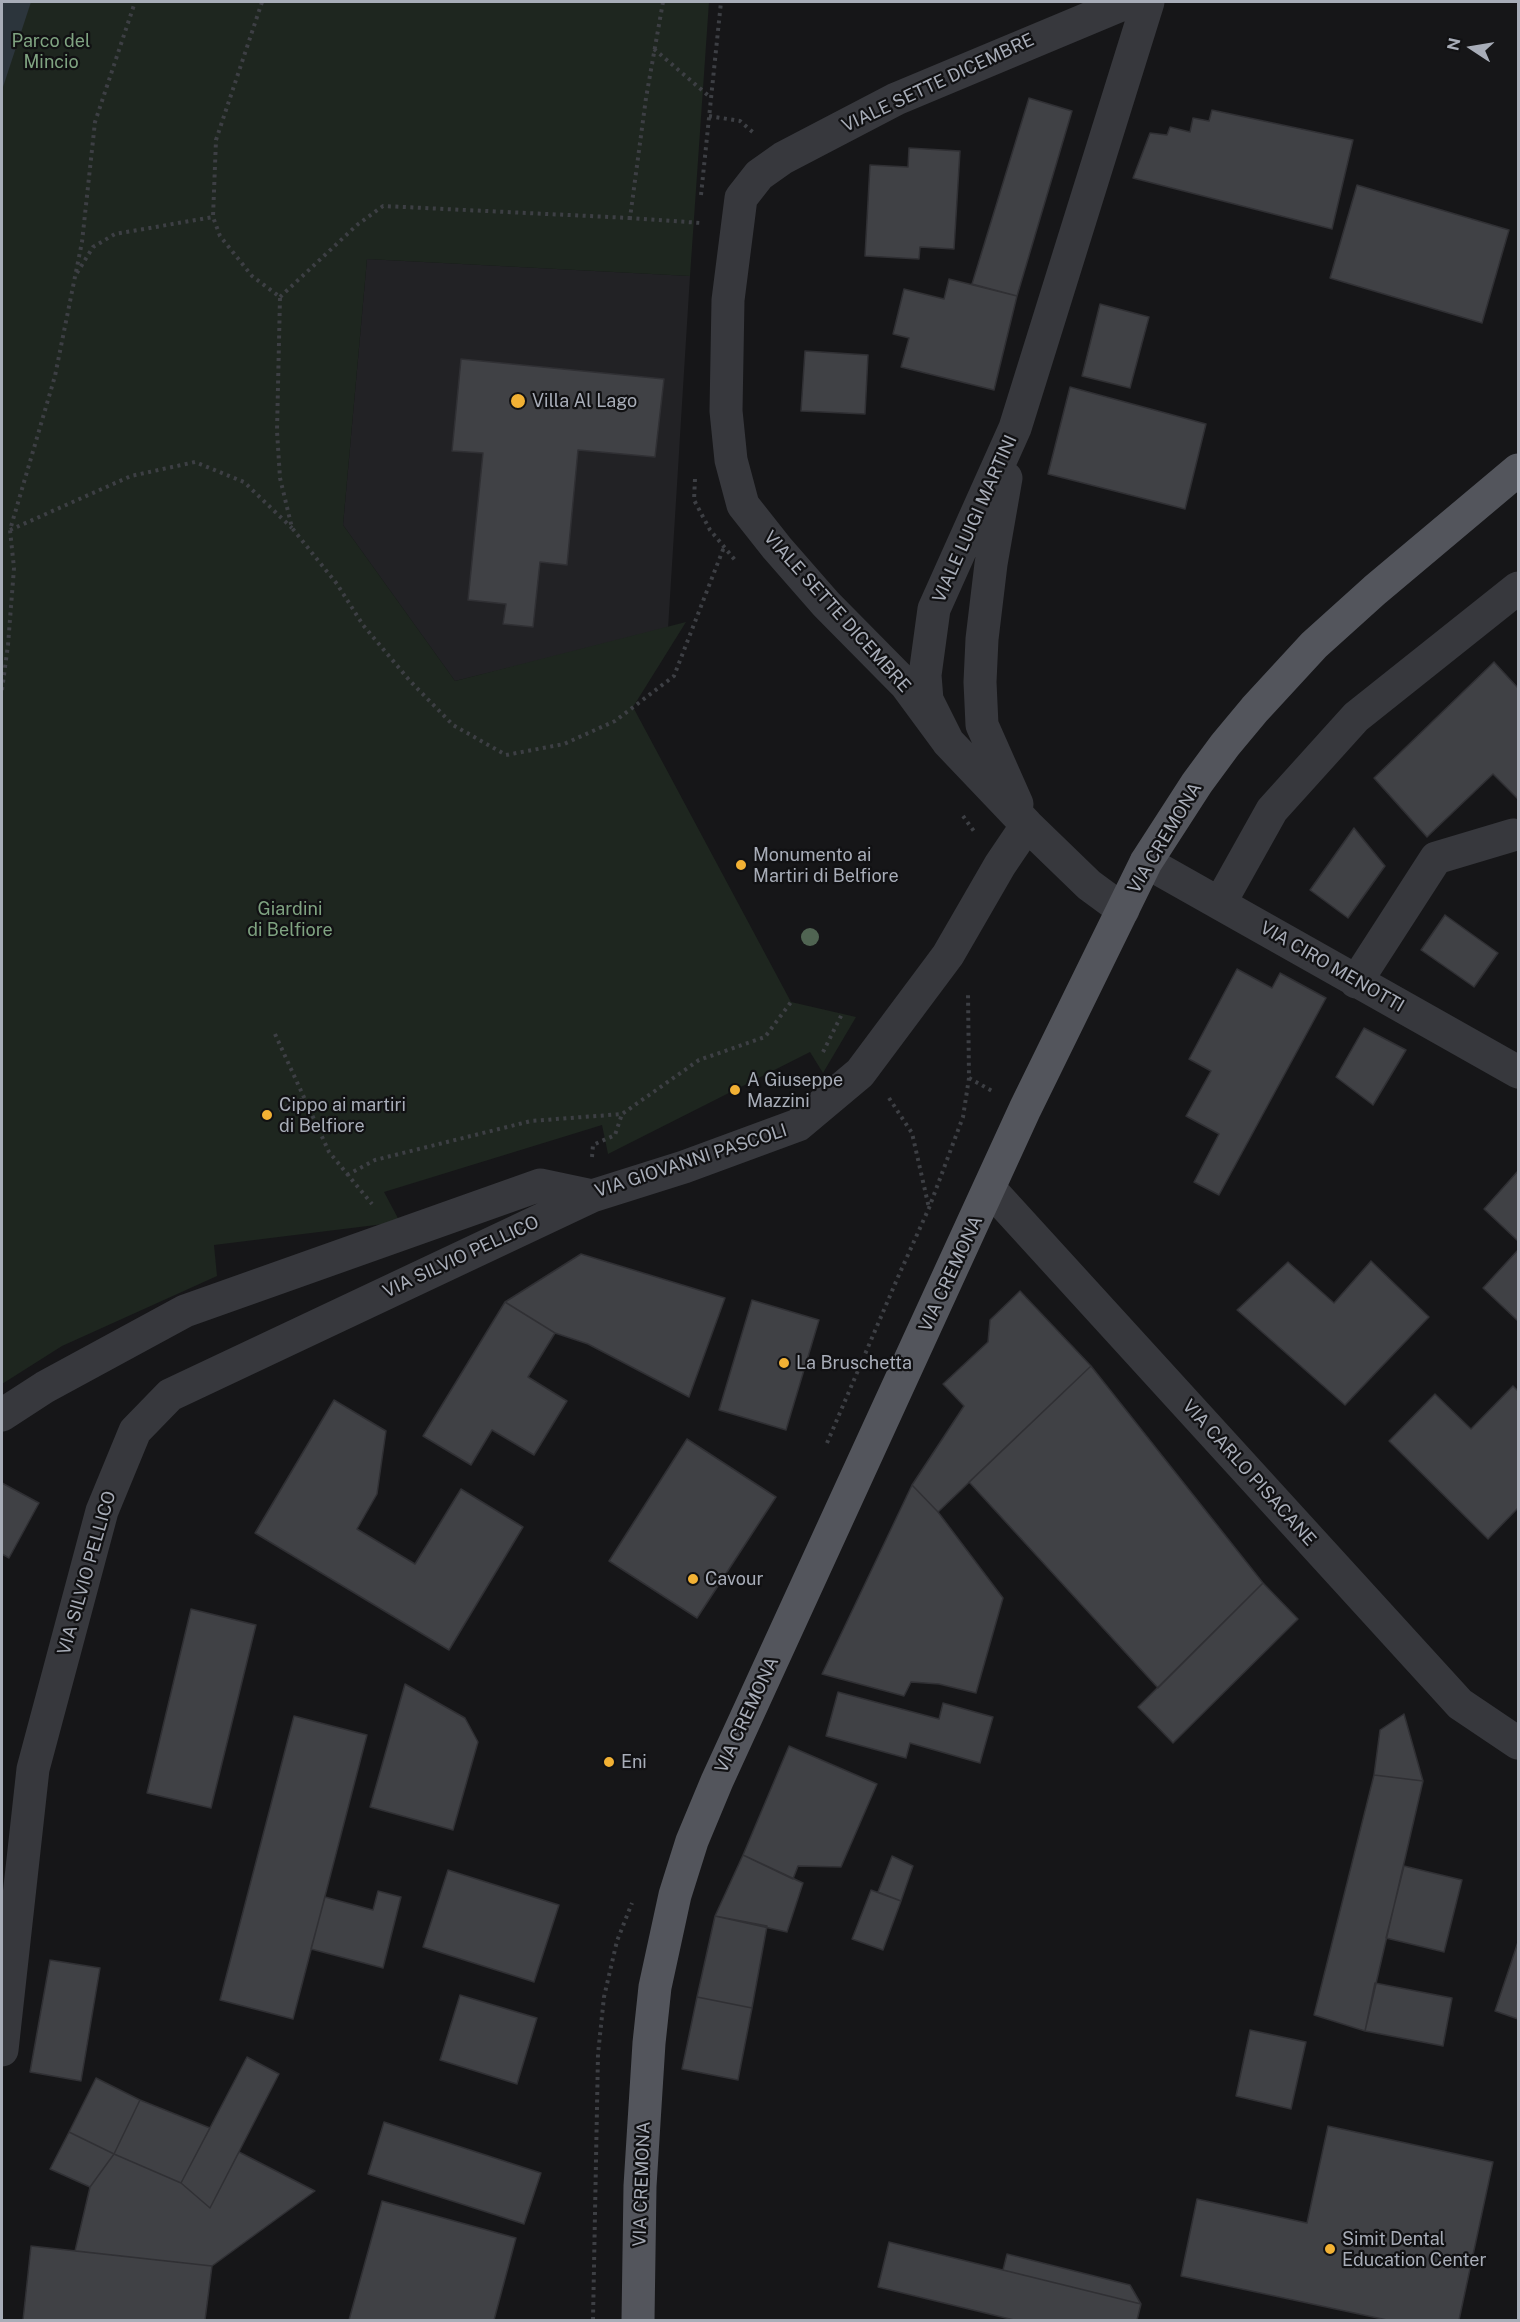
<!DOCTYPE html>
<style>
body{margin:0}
#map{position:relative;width:1520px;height:2322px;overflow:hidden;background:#161618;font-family:"Public Sans",sans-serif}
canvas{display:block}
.frame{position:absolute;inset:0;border:3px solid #a8adb8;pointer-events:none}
.north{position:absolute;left:1442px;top:18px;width:60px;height:60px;-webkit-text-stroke:4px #111113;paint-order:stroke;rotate:282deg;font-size:16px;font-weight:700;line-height:24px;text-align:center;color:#a8adb8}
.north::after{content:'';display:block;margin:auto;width:21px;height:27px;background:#a8adb8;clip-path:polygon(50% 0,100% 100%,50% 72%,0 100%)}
</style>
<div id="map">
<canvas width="1520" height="2322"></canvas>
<div class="frame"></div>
<div class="north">N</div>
</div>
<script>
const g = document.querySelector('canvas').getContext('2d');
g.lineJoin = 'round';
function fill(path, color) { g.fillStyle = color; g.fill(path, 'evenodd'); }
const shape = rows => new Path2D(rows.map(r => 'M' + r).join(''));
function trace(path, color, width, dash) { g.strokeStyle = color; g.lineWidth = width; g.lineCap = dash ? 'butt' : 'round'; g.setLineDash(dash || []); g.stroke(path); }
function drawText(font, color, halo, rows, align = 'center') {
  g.font = font + ' "Public Sans",sans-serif'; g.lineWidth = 4.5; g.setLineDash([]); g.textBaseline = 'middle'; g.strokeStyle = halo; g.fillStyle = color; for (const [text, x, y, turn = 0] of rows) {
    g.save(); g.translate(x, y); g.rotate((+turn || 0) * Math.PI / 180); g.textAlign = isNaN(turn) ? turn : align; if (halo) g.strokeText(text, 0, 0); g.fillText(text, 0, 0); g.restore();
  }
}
fill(shape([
 [367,259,690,276,668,629,455,681,343,525]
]), '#222225');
fill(shape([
 [2,2,709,2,690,276,367,259,343,525,455,681,686,622,633,707,791,1002,856,1017,823,1073,810,1052,608,1154,602,1125,384,1192,400,1222,214,1245,217,1276,62,1346,2,1384]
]), '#1e261f');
fill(shape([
 [2,2,31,2,2,90]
]), '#2c353c');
const building = shape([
 [1029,98,1072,111,1017,296,972,284,1029,98],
 [1212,110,1353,140,1332,229,1133,178,1150,133,1167,135,1170,127,1190,132,1193,118,1209,121,1212,110],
 [909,148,960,151,954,249,920,247,919,259,865,256,870,165,908,167,909,148],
 [1357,185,1509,230,1482,323,1330,278,1357,185],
 [949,279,1017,296,994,390,901,367,909,338,893,334,904,289,944,299,949,279],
 [1100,304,1149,317,1130,388,1082,376,1100,304],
 [805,351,868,355,865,414,801,411,805,351],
 [461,359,664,379,655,457,578,450,567,565,540,562,533,627,503,624,506,604,468,600,483,453,452,451,461,359],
 [1070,387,1206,424,1185,509,1048,474,1070,387],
 [1494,662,1518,688,1518,799,1493,774,1427,837,1374,778,1494,662],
 [1354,828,1385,866,1348,918,1310,890,1354,828],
 [1445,915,1498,953,1474,987,1421,950,1445,915],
 [1237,969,1272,988,1280,973,1326,998,1219,1195,1194,1182,1219,1134,1186,1116,1211,1071,1189,1059,1237,969],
 [1364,1028,1406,1050,1373,1105,1336,1077,1364,1028],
 [1518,1171,1518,1241,1484,1209,1518,1171],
 [1518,1250,1518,1321,1483,1288,1518,1250],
 [581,1254,725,1298,689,1397,588,1344,555,1333,505,1302,581,1254],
 [1371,1261,1429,1317,1345,1405,1237,1310,1288,1262,1334,1303,1371,1261],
 [1020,1291,1091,1366,938,1512,912,1485,964,1406,943,1384,988,1342,990,1320,1020,1291],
 [752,1300,819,1320,786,1430,719,1410,752,1300],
 [505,1302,555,1333,528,1377,567,1401,534,1455,492,1430,471,1465,423,1436,505,1302],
 [1091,1366,1263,1583,1158,1688,969,1482,1091,1366],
 [1513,1386,1518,1391,1518,1508,1488,1539,1389,1441,1435,1394,1471,1429,1513,1386],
 [334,1400,386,1431,377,1494,357,1529,415,1564,461,1489,523,1527,449,1650,255,1533,334,1400],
 [687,1439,776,1497,697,1618,609,1561,687,1439],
 [2,1483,39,1503,9,1558,2,1554,2,1483],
 [912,1485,938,1512,1003,1598,976,1693,939,1684,911,1682,904,1696,822,1674,912,1485],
 [1263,1583,1298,1619,1173,1743,1138,1707,1263,1583],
 [191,1609,256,1625,211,1808,147,1793,191,1609],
 [405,1684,465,1718,478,1742,453,1830,370,1807,405,1684],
 [838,1692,939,1719,943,1703,993,1717,980,1763,910,1743,906,1758,826,1736,838,1692],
 [1404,1714,1423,1781,1374,1775,1380,1730,1404,1714],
 [294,1716,367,1735,293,2019,220,2000,294,1716],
 [789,1746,877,1784,841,1867,798,1866,793,1879,743,1855,789,1746],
 [1374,1775,1423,1781,1365,2031,1314,2015,1374,1775],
 [743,1855,803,1883,787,1932,715,1916,743,1855],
 [892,1856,913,1866,901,1901,878,1892,892,1856],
 [1404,1866,1462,1880,1444,1952,1386,1938,1404,1866],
 [448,1870,559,1905,534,1982,423,1947,448,1870],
 [871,1890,901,1901,883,1950,852,1939,871,1890],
 [378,1891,401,1897,383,1968,311,1949,325,1897,373,1910,378,1891],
 [715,1916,767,1926,752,2008,697,1997,715,1916],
 [1518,1942,1518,2019,1495,2011,1518,1942],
 [50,1960,100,1968,81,2081,30,2072,50,1960],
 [1375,1983,1452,1998,1443,2046,1365,2031,1375,1983],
 [460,1995,537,2018,517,2084,440,2060,460,1995],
 [697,1997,752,2008,738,2080,682,2069,697,1997],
 [1250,2030,1306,2042,1291,2109,1236,2096,1250,2030],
 [247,2057,279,2074,210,2208,181,2183,247,2057],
 [96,2078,140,2100,114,2154,69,2132,96,2078],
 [140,2100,210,2128,181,2183,114,2154,140,2100],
 [384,2122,541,2173,524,2224,368,2174,384,2122],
 [1328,2126,1493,2162,1459,2320,1387,2320,1181,2276,1197,2199,1307,2223,1328,2126],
 [69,2132,114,2154,90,2187,50,2169,69,2132],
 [239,2152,315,2191,212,2266,75,2251,90,2187,114,2154,181,2183,210,2208,239,2152],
 [382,2201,516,2238,494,2320,349,2320,382,2201],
 [889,2242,1141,2304,1137,2320,1014,2320,878,2287,889,2242],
 [31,2246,212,2266,205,2320,23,2320,31,2246],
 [1007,2254,1130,2285,1141,2304,1003,2270,1007,2254]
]);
fill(building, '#404145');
trace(building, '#303034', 1.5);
trace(shape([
 [262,2,216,140,213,217,220,236,252,276,280,297,277,431,280,478,292,528,337,584,363,625,410,681,453,725,506,755,564,744,615,721,674,676,724,547],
 [663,2,646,98,630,218,701,223],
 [654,49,710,97],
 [709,116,740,121,755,134],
 [701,195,721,2],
 [77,273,93,247,115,234,213,217],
 [280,297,357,225,383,206,630,218],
 [695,479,694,500,710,530,735,560],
 [10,530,131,476,195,462,244,482,292,528],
 [2,690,8,645,14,568,10,530,55,376,82,242,95,122,135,2],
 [963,816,976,834],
 [275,1034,329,1152,372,1204],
 [823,1052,842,1014],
 [969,1078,992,1091],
 [889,1098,912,1133,929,1208],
 [279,1110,304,1099],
 [592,1157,593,1145,615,1135,622,1114],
 [347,1175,375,1160,531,1121,622,1114,699,1060,765,1037,791,1002],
 [827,1443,898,1277,929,1208,963,1117,969,1078,968,992],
 [593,2320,598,2054,604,1997,617,1941,632,1903]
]), '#3d3f44', 4, [3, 4.5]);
trace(shape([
 [1006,478,991,564,982,639,980,682,982,725,1017,804],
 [948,742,906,685,826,604,777,548,743,505,731,460,726,411,728,300,741,198,759,175,783,158,896,99,1128,2],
 [1146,862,1518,1072],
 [1220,903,1272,810,1356,717,1518,588],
 [1123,910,1089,885,1027,825,948,742,927,700,925,675,934,609,1015,428,1148,2],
 [1356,982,1436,858,1513,835],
 [990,1189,1460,1704,1518,1743],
 [2,1415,45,1387,185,1311,540,1185,592,1196,684,1167,798,1125,860,1073,948,955,1000,865,1027,825],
 [2,2050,33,1769,102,1511,135,1431,170,1395,592,1196]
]), '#37383d', 33);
trace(shape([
 [638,2320,640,2186,649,2043,655,1987,675,1895,692,1841,717,1781,1025,1109,1146,862,1197,783,1225,745,1255,709,1314,645,1375,590,1518,470]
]), '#53555c', 33);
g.fillStyle = '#506452';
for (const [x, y] of [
 [810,937]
]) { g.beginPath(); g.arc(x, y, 9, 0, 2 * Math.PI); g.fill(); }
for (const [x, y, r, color] of [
 [518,401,8,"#f2b134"],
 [741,865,6,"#f2b134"],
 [735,1090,6,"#f2b134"],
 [267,1115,6,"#f2b134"],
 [784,1363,6,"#f2b134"],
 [693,1579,6,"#f2b134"],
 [609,1762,6,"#f2b134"],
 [1330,2249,6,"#f2b134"]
]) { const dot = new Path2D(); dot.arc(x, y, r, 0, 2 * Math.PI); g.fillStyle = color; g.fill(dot); trace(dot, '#111113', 2); }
drawText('18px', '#7fa381', '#111113', [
 ["Parco del",51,41],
 ["Mincio",51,62],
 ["Giardini",290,909],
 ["di Belfiore",290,930]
]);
drawText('18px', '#a8adb8', '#111113', [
 ["VIALE SETTE DICEMBRE",938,83,-25],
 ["VIALE LUIGI MARTINI",975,519,-66],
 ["VIALE SETTE DICEMBRE",837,612,48],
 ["VIA CREMONA",1165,838,-59],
 ["VIA CIRO MENOTTI",1332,967,30],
 ["VIA GIOVANNI PASCOLI",691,1161,-18],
 ["VIA SILVIO PELLICO",461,1257,-25],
 ["VIA CREMONA",951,1274,-65],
 ["VIA CARLO PISACANE",1249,1473,48],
 ["VIA SILVIO PELLICO",87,1573,-74],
 ["VIA CREMONA",747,1715,-65],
 ["VIA CREMONA",642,2184,-88]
]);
drawText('18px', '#a8adb8', '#111113', [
 ["Villa Al Lago",532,401],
 ["Monumento ai",753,855],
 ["Martiri di Belfiore",753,876],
 ["A Giuseppe",747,1080],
 ["Mazzini",747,1101],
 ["Cippo ai martiri",279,1105],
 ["di Belfiore",279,1126],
 ["La Bruschetta",796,1363],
 ["Cavour",705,1579],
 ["Eni",621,1762],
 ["Simit Dental",1342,2239],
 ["Education Center",1342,2260]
], 'left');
</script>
